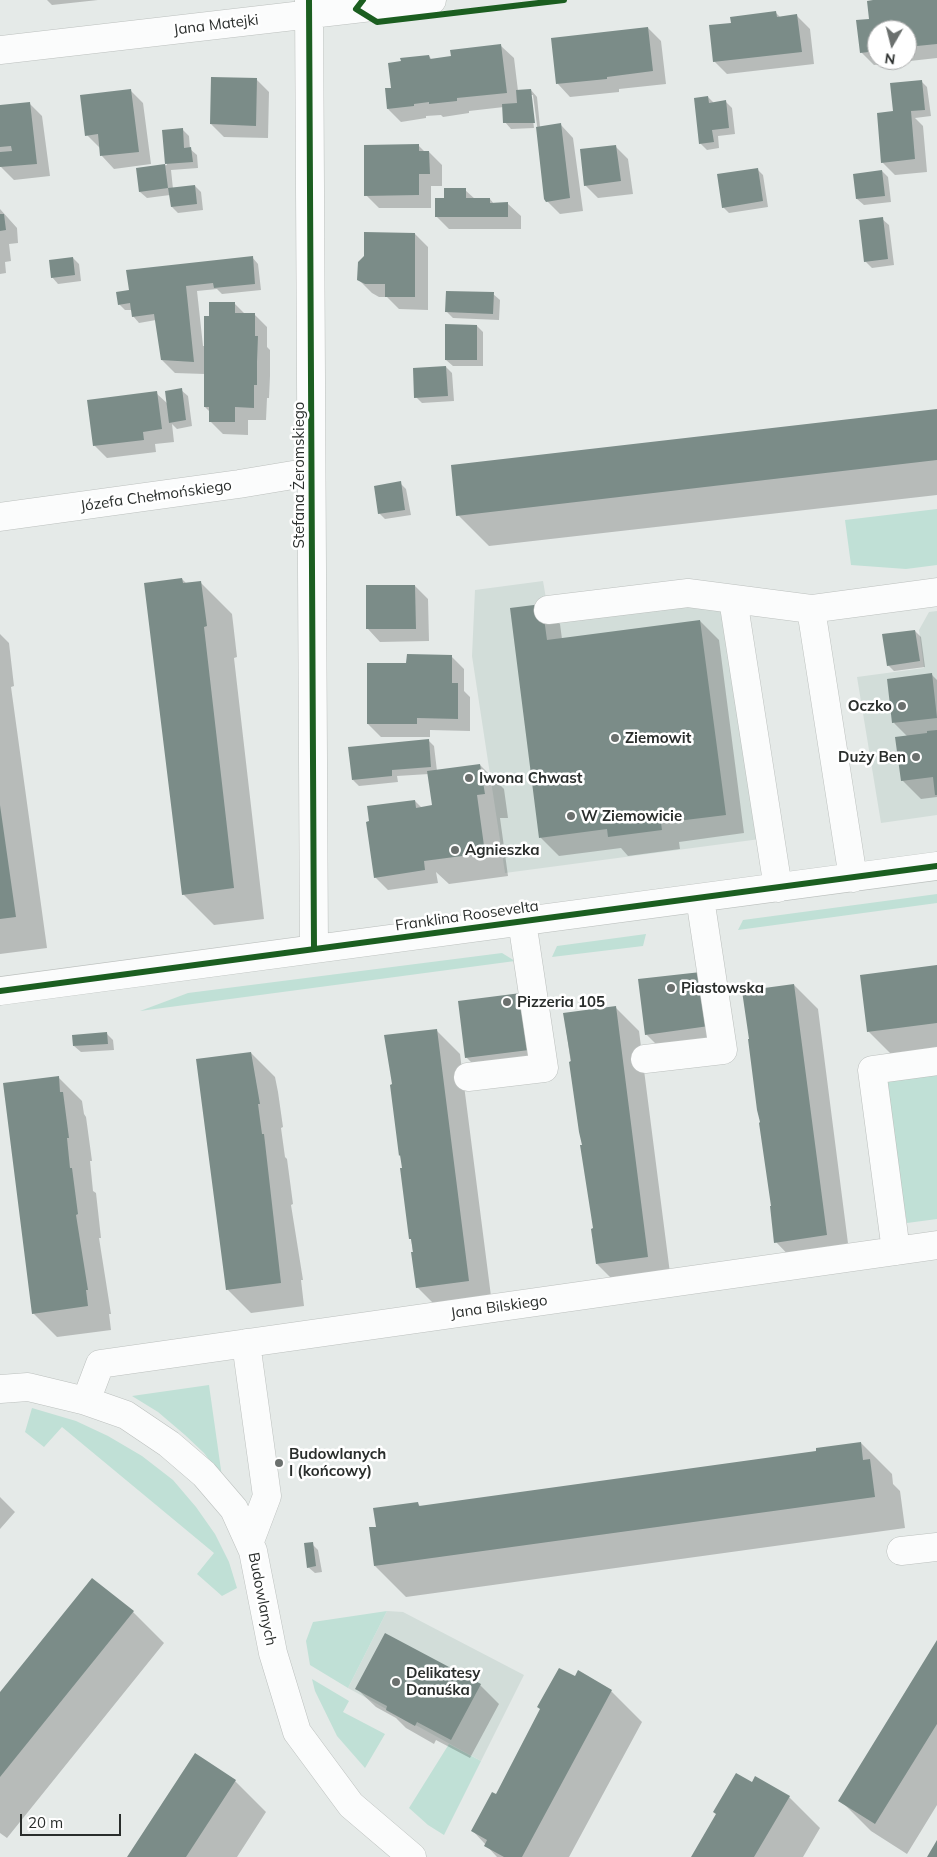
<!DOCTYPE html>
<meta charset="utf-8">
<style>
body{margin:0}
#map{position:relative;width:937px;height:1857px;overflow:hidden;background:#e5eae8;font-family:Mulish,sans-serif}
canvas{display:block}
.north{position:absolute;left:867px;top:20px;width:50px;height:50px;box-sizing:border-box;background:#fff;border:1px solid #aaabab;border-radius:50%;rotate:188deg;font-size:14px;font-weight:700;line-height:20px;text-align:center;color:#2a2e2c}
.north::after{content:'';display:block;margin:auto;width:18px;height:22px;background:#6b706e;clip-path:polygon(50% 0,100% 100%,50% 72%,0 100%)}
.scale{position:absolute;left:20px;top:1814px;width:101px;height:22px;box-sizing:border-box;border:2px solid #2a2e2c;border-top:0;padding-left:6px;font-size:15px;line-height:18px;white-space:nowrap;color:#2a2e2c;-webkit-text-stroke:4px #fff;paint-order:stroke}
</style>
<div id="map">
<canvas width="937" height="1857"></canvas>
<div class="north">N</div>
<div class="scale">20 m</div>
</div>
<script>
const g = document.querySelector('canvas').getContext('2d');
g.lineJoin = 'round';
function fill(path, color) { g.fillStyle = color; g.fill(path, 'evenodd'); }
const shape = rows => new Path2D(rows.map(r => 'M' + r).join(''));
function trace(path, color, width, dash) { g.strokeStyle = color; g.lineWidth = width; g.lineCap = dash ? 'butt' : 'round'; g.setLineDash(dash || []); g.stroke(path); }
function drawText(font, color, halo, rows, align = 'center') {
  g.font = font + ' Mulish,sans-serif'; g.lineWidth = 5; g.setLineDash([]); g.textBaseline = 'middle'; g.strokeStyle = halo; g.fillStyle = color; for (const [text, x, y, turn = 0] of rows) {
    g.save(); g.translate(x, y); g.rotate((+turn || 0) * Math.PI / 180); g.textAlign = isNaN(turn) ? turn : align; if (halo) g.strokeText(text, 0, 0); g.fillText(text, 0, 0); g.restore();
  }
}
fill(shape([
 [543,581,549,616,687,600,724,606,760,839,505,873,472,656,475,590],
 [937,611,937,815,881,823,857,677,924,668,919,630,929,612],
 [387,1611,403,1612,524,1675,481,1761,348,1688]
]), '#d2ddd9');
fill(shape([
 [937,509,937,565,906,569,851,565,845,520],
 [937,894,937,903,738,930,743,920],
 [646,934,643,946,552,957,557,946],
 [502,953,515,961,140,1011,188,993],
 [937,1069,937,1219,907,1223,881,1077],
 [209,1385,222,1477,204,1453,185,1435,158,1412,132,1396],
 [32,1408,76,1421,108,1436,142,1456,173,1480,196,1507,215,1534,229,1562,237,1588,222,1596,197,1574,214,1553,62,1427,44,1447,25,1432],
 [387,1611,348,1688,310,1665,306,1641,313,1622],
 [312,1679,349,1701,343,1712,385,1734,365,1768,337,1736,315,1691],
 [449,1744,481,1761,444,1835,428,1825,409,1808]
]), '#c0e0d6');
fill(shape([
 [47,0,98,0,52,5],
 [884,0,937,0,937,58,874,65,861,52,870,20],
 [877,30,907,30,907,60,877,60],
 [776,13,780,17,797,16,810,29,814,64,727,74,714,61,732,24],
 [648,28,661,41,666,84,619,89,619,92,570,97,558,84,552,39],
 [501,46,514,58,518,91,531,90,537,97,540,127,561,125,573,138,583,211,560,214,547,201,533,95,530,95,534,128,511,129,505,122,504,107,469,111,469,113,443,117,441,115,426,116,426,118,401,122,388,109,393,89,429,56,432,60,452,57],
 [256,79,269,92,268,138,224,137,211,124],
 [921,81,927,87,931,116,915,118,923,126,927,172,895,175,882,162,895,112],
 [130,90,143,103,151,164,114,169,102,156,100,148,87,135],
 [708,97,714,103,726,102,732,108,735,134,718,136,719,148,707,150,700,143],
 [29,103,42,116,50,176,14,180,1,167,0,162,0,107],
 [182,129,189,136,190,149,197,155,198,168,171,170,173,189,195,186,201,192,203,210,178,213,172,207,170,195,147,198,140,192,138,169,167,165,163,131],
 [418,145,425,152,429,152,442,165,442,186,431,186,431,208,379,208,366,195],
 [615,146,628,159,633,194,598,198,585,185],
 [757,169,763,175,768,207,729,213,723,207],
 [882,171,888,177,891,202,864,205,857,199],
 [465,190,475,199,490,199,494,204,508,204,521,216,521,229,449,229,436,216],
 [0,209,17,228,18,243,9,244,11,261,5,262,6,273,0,274],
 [882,219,889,225,894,265,872,268,865,261],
 [415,234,428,247,428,310,399,309,387,297,379,297,372,293,358,279],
 [252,257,258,264,261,290,222,294,217,289,197,291,203,346,205,346,210,318,234,303,245,314,254,314,267,327,267,347,270,350,270,376,269,398,267,398,266,420,248,420,248,435,223,434,210,421,210,412,205,407,205,374,175,373,162,360,156,320,139,323,133,316,132,310,125,310,119,304,130,291],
 [73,258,79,264,81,281,58,284,52,277],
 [493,294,500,300,499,320,453,318,447,312],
 [477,326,483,332,483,366,453,366,446,360],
 [446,367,452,373,454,401,422,403,416,397],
 [181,390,188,396,192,426,177,429,172,424,174,442,155,444,156,452,107,458,94,445,156,393,168,404],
 [937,410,937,495,489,546,458,515],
 [400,483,406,489,411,515,385,519,379,513],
 [182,579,187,584,201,583,232,614,237,657,234,658,264,919,214,925,183,894],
 [415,586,428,599,429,641,380,642,368,629],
 [541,605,560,624,562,639,700,621,719,640,744,833,679,842,680,849,628,856,621,848,559,856,541,838],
 [915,631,921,637,925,667,894,671,888,665],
 [0,634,9,643,14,686,11,687,47,948,0,954],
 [451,656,464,669,464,691,470,697,470,731,430,730,430,737,381,737,368,724,408,664],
 [932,675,937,680,937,797,921,799,902,780,908,737,894,723],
 [428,740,434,746,437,771,480,765,504,789,508,818,500,818,508,876,449,884,436,872,438,883,388,890,375,877,415,801,422,808,433,806,429,774,397,776,398,782,359,786,353,780],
 [937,966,937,1049,892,1055,868,1031],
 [701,973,721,1039,659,1047,646,1034],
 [794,985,818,1009,850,1259,799,1266,776,1242,773,1207],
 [521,994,541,1063,479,1070,466,1057],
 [615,1007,639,1031,671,1281,621,1288,597,1264,594,1229,564,1014],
 [436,1030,460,1054,492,1304,441,1311,417,1287,403,1169],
 [107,1034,113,1040,114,1050,81,1052,74,1046],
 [251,1053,275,1077,278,1092,283,1127,281,1128,285,1157,287,1159,293,1204,291,1205,303,1280,301,1280,304,1306,251,1313,227,1289],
 [58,1077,82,1101,84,1114,86,1117,92,1161,90,1161,93,1191,96,1193,101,1238,99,1238,111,1314,109,1314,111,1330,57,1337,33,1313],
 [861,1443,892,1474,893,1484,900,1491,905,1528,406,1597,375,1566,377,1528,418,1504,421,1507,818,1452],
 [0,1497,15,1512,0,1529],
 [312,1544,318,1550,322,1572,315,1573,308,1567],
 [92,1579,133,1612,164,1643,7,1838,0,1833,0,1694],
 [937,1642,937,1805,907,1854,871,1831,840,1800],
 [575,1678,611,1691,642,1722,569,1857,497,1857,473,1831],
 [480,1685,499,1704,470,1758,436,1740,434,1744,406,1728,396,1718,376,1707,357,1689],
 [195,1755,235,1781,266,1812,237,1857,129,1857],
 [752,1783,789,1797,820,1828,803,1857,692,1857]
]), '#0003');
fill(shape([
 [873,0,937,0,937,44,907,47,907,30,877,30,877,51,860,53,856,20,869,19,867,1],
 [776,11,777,17,797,14,802,52,713,62,709,25,731,23,730,17],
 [648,27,653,71,607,77,607,79,556,84,551,38],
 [501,44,507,93,457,98,457,101,429,104,429,102,414,104,414,106,387,109,385,88,391,88,388,63,401,61,400,58,429,55,430,59,451,56,450,50],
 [211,77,257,78,256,126,210,124],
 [922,80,925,110,911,111,915,159,881,163,877,113,893,111,890,83],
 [131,89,139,152,100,156,98,134,85,136,80,95],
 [531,89,535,123,503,123,502,104,517,103,516,90],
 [708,96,709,103,726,100,729,128,712,130,714,142,699,144,694,98],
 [30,102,37,164,0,167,0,152,12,151,11,146,0,147,0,105],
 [561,123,570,198,546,202,544,199,536,127],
 [183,128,184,148,191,147,193,162,165,164,162,130],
 [419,144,419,151,429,151,430,174,419,174,419,195,364,196,364,145],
 [616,145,621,181,584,186,580,149],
 [165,164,168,188,139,192,136,168],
 [758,168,763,201,722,208,717,174],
 [882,170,885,196,856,199,853,174],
 [195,185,197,204,171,207,168,188],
 [444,188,466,188,466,198,490,198,490,203,508,202,508,217,435,217,435,198,444,198],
 [0,214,4,214,6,230,0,231],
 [883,217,888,259,864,262,859,220],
 [364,232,415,233,415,297,385,297,385,284,365,284,357,280,358,262,364,256],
 [253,256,255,284,214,288,213,283,186,286,194,362,161,360,154,314,132,317,130,303,118,305,116,292,129,290,126,270],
 [73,257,75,275,51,278,49,260],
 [446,291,494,292,493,314,445,312],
 [209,302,235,302,235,313,255,313,255,336,258,336,257,362,257,385,254,385,254,408,235,407,235,422,209,422,209,407,204,407,204,316,209,316],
 [445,324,477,325,477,360,445,360],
 [446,366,448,396,414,398,413,368],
 [182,388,186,420,169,423,165,391],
 [157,391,162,429,143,432,144,440,93,446,87,400],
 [937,409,937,460,456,516,451,465],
 [401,481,405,510,378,514,374,486],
 [182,578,183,583,201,581,207,626,204,627,234,888,182,895,144,583],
 [366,585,415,585,416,629,366,629],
 [542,604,547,640,700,620,726,815,661,823,662,830,608,837,607,829,539,838,510,608],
 [915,630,920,661,887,666,882,634],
 [407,654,452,655,452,683,458,683,458,719,417,718,417,724,367,724,367,663,406,663],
 [932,673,937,718,892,723,887,679],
 [937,730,937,795,935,795,933,777,901,781,895,737,927,733,927,731],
 [429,739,431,767,392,770,392,776,352,780,348,747],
 [480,764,485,794,477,795,485,853,424,861,425,870,374,878,366,822,369,821,367,806,415,800,416,808,432,805,427,771],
 [0,805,16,917,0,919],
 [937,965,937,1023,867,1032,860,975],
 [701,972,709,1026,645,1035,638,979],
 [794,984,827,1235,774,1243,770,1206,771,1206,759,1123,760,1122,757,1110,748,1039,749,1039,742,991],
 [521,993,529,1050,465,1058,458,1001],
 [616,1006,648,1257,596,1264,591,1229,593,1228,580,1145,582,1145,579,1132,569,1062,571,1061,563,1013],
 [437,1029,469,1281,416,1288,411,1252,413,1252,411,1239,409,1239,400,1168,402,1168,400,1155,399,1156,390,1085,392,1084,384,1035],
 [107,1032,108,1044,73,1046,72,1035],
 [251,1052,260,1104,258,1104,262,1134,264,1134,281,1283,226,1290,196,1059],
 [59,1076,60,1092,63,1092,69,1138,67,1138,70,1168,72,1168,78,1214,76,1215,88,1290,86,1290,88,1306,32,1314,3,1083],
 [861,1442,863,1460,870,1459,875,1497,374,1566,369,1527,376,1527,373,1508,418,1502,419,1506,816,1451,816,1448],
 [313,1542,316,1566,307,1568,304,1543],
 [92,1578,134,1611,0,1777,0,1692],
 [385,1633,481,1684,451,1740,417,1722,415,1726,386,1710,387,1706,355,1689],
 [937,1640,937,1724,875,1824,838,1801],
 [559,1668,575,1676,578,1670,612,1690,522,1857,504,1857,484,1846,487,1840,471,1831,492,1792,496,1794,540,1709,537,1707],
 [195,1753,236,1780,186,1857,127,1857],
 [736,1773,752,1782,755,1776,790,1796,754,1857,691,1857,716,1814,713,1812],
 [937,1840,937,1857,927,1857]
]), '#7b8c88');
const minor = shape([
 [309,0,314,949],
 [0,50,432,0],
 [0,517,239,484,311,472],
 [733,599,778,888],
 [811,609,853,878],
 [548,610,688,593,811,609,937,592],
 [0,991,937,866],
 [645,1059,723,1050,700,898],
 [468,1077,544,1068,522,921],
 [896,1251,872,1070,937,1061],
 [246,1343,267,1496,250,1541],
 [0,1389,28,1387,86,1401,126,1415,169,1444,204,1474,234,1509,253,1551,273,1653,297,1732,351,1805,412,1857],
 [86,1401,100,1364,937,1245],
 [901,1551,937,1547]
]);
trace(minor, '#bcc0be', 29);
trace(minor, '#fbfcfc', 28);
trace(shape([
 [309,0,314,949],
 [363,0,356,9,377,22,564,0],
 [0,991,937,866]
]), '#1b5e20', 6);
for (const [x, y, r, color] of [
 [902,706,5,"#6b706e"],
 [615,738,5,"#6b706e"],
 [916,757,5,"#6b706e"],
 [469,778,5,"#6b706e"],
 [571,816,5,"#6b706e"],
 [455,850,5,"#6b706e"],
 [671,988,5,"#6b706e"],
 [507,1002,5,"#6b706e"],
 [279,1463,5,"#6b706e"],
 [396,1682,5,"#6b706e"]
]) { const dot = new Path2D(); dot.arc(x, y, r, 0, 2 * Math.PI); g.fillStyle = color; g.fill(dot); trace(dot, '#fff', 2); }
drawText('15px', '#2a2e2c', '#fff', [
 ["Jana Matejki",216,25,-7],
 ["Stefana Żeromskiego",299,475,-90],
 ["Józefa Chełmońskiego",156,496,-8],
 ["Franklina Roosevelta",467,916,-8],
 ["Jana Bilskiego",499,1307,-8],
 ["Budowlanych",262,1599,79]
]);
drawText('bold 15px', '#2a2e2c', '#fff', [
 ["Oczko",892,706,"right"],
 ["Ziemowit",625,738],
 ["Duży Ben",906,757,"right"],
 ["Iwona Chwast",479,778],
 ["W Ziemowicie",581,816],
 ["Agnieszka",465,850],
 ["Piastowska",681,988],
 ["Pizzeria 105",517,1002],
 ["Budowlanych",289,1454],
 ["I (końcowy)",289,1471],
 ["Delikatesy",406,1673],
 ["Danuśka",406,1690]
], 'left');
</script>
